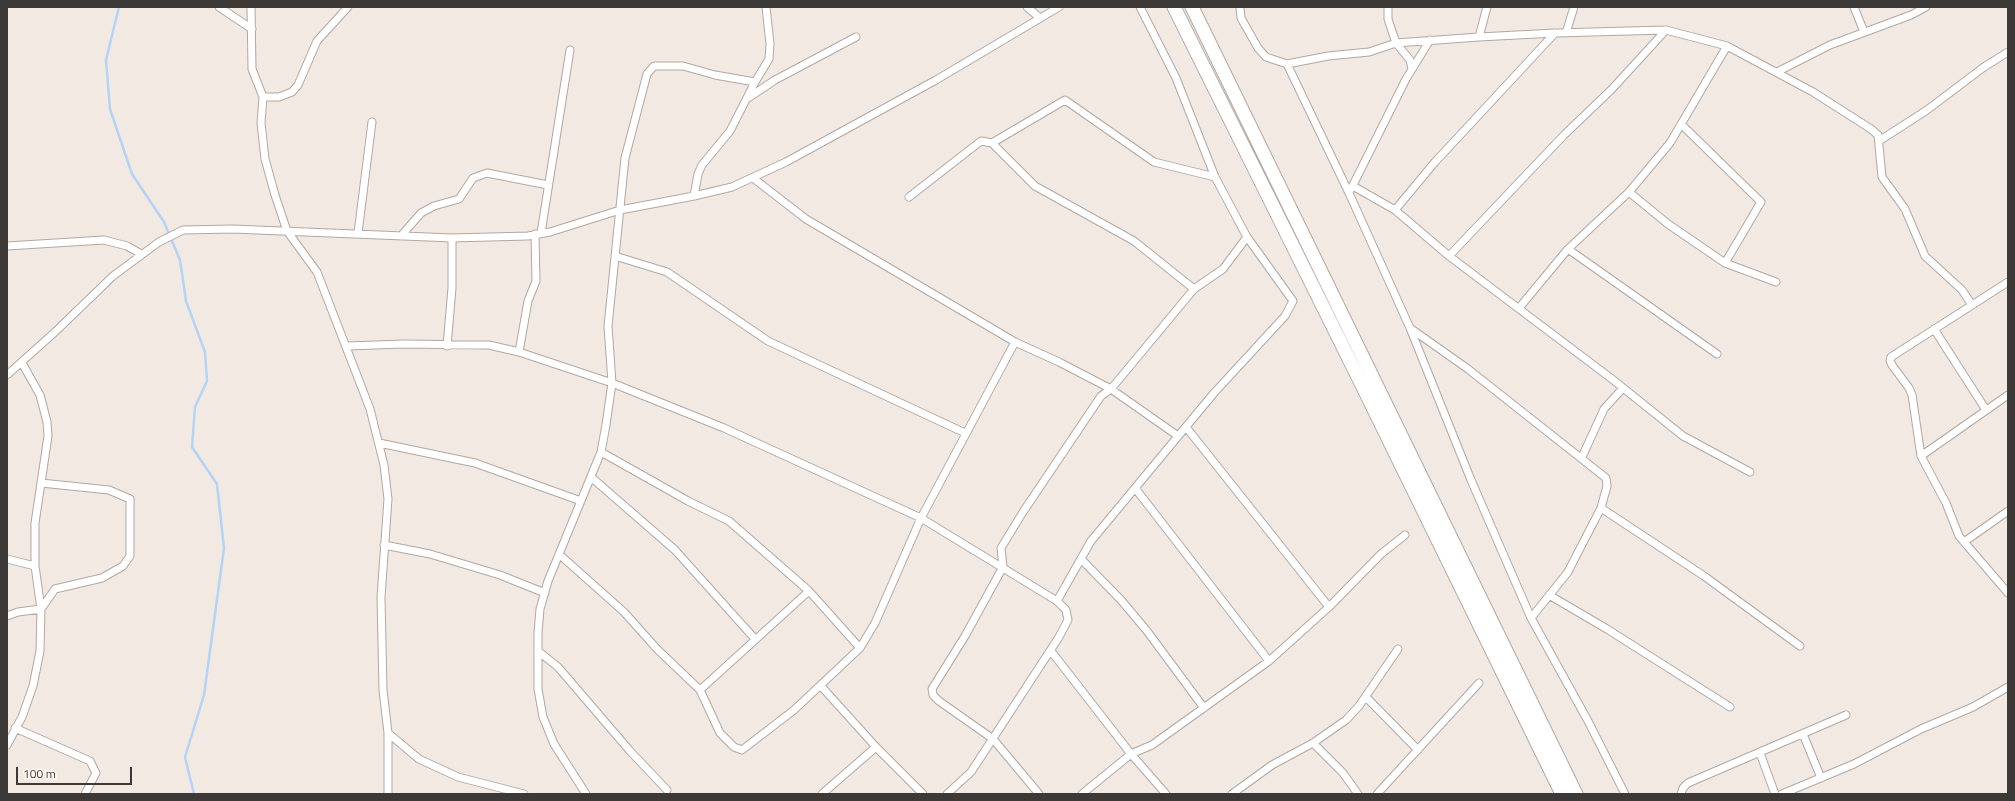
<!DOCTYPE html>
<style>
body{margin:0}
#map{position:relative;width:2015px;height:801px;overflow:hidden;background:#f3e9e3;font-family:"Titillium Web",sans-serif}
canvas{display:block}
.frame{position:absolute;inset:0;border:8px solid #3d3937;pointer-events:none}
.scale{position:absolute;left:16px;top:767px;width:116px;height:18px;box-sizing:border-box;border:2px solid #3d3937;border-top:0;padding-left:5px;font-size:12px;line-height:14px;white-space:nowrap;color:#3d3937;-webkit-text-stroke:3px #fef7f3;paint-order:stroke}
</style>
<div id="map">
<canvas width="2015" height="801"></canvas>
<div class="frame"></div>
<div class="scale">100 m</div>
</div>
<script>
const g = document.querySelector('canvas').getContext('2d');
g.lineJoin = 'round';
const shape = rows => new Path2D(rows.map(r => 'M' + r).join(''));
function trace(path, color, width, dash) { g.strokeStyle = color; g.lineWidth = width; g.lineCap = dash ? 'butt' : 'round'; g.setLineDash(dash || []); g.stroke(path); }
trace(shape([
 [119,7,106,60,110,109,132,174,164,222,180,260,186,301,205,352,207,381,195,407,192,447,217,484,224,548,204,695,185,757,194,794]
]), '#b3d3f7', 2.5);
const street = shape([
 [219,7,252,29],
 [251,7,252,69,263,97,261,123,265,159,275,195,287,231,317,272,370,409,384,465,388,499,381,597,383,690,388,733,388,794],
 [1027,7,1040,18],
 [1240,7,1241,18,1258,48,1266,57,1287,64,1349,193,1410,328,1471,480,1531,618,1588,721,1625,794],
 [1388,7,1388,19,1396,43,1410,60,1412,69],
 [1854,7,1864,32],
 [1566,33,1574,7],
 [1479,37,1487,7],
 [1287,64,1328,56,1369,52,1396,43,1479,37,1555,33,1666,30,1727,46,1813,92,1871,129,1878,135,1882,177,1905,209,1925,256,1962,290,1972,305],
 [1777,72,1830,45,1911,15,1926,7],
 [263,97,279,97,292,92,298,85,317,41,348,7],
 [748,98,775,80,856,37],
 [1681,124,1761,202,1725,263],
 [1879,141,1927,110,1984,67,2008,52],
 [992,143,1035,186,1134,241,1194,289,1111,389,1101,396,1023,512,1001,548,1003,567,965,636,932,689,933,695,939,701,993,739,1039,794],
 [753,178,806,219,1015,342,1059,362,1111,389,1178,436],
 [1353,186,1395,210,1449,256,1612,379,1683,436,1750,472],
 [1351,189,1406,79,1430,40],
 [1629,192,1668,224,1725,263,1776,282],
 [694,196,698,174,702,165,730,131,755,82,769,59,770,44,766,7],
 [909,197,981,141,992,143,1065,100,1154,162,1215,177],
 [1395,210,1435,162,1555,33],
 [358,233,372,122],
 [541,233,570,50],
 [401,236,421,213,434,206,459,199,473,178,487,173,548,185],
 [7,246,104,240,127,246,141,254],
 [1568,249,1717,354],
 [615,256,667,272,768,341,965,433],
 [1449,256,1564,135,1612,89,1666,30],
 [2008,282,1891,357,1890,361,1892,365,1909,388,1912,395,1921,456,1946,503,1959,536,2008,593],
 [1194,289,1223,269,1247,237],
 [1519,308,1568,249,1629,192,1670,143,1727,46],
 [1410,328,1468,369,1606,478,1607,486,1601,508,1574,560,1568,572,1531,618],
 [1934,329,1986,410],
 [347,346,403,344,489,345,519,352,612,383,724,428,921,518,1057,601,1066,610,1068,620,1059,637,971,772,947,794],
 [447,346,452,288,452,238],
 [519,352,528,301,536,281,535,234],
 [7,375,55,332,113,276,159,242,183,230,233,229,452,238,528,236,550,232,620,210,694,196,732,187,786,162,936,80,1059,7],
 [1186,427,1329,607],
 [379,443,475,463,581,501],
 [601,452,688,501,729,521,809,591,860,648],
 [1921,456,2008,395],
 [1582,457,1604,409,1623,388],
 [591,477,675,550,755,639],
 [1135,488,1269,661],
 [1601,508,1704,576,1800,646],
 [1964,542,2008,511],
 [384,545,430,554,500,575,545,593],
 [560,555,624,612,657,649,700,690,720,733,734,747,742,750,794,710,860,648,875,623,921,518,1015,342],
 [7,559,35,566],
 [1081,559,1121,600,1147,631,1204,708],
 [1549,595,1607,629,1730,707],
 [1057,601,1091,541,1214,393,1285,316,1293,301,1247,237,1215,177,1176,78,1140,7],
 [7,616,18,612,41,609,55,589,102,578,123,566,130,556,130,499,109,490,41,483],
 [538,651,558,667,630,751,667,790],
 [1051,651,1131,754,1166,794],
 [821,686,876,747,923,794],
 [700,690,809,591],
 [1366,697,1418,750],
 [15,728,90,761,96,773,85,794],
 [388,733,419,759,458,777,524,794],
 [1803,734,1821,778],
 [1313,743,1343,773,1358,794],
 [7,745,22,717,33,686,40,651,41,609,35,566,35,523,48,436,47,422,40,395,22,363],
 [1760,753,1775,794],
 [586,794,554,744,543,717,538,689,538,633,540,609,548,581,601,452,606,425,612,383,608,326,625,158,647,74,654,66,683,66,715,75,755,82],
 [822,794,876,747],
 [1082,794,1131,754,1152,745,1269,661,1329,607,1381,554,1405,535],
 [1232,794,1272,765,1313,743,1346,720,1359,706,1398,649],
 [1377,794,1479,683],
 [1681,794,1683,788,1688,783,1846,715],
 [1782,794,1854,764,1921,729,1973,707,2008,687]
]);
const highway = shape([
 [1174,7,1363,387,1562,794],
 [1192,7,1576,794]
]);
trace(street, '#b1a8a2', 9);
trace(highway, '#b1a8a2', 15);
trace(street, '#fff', 7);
trace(highway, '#fff', 13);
</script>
